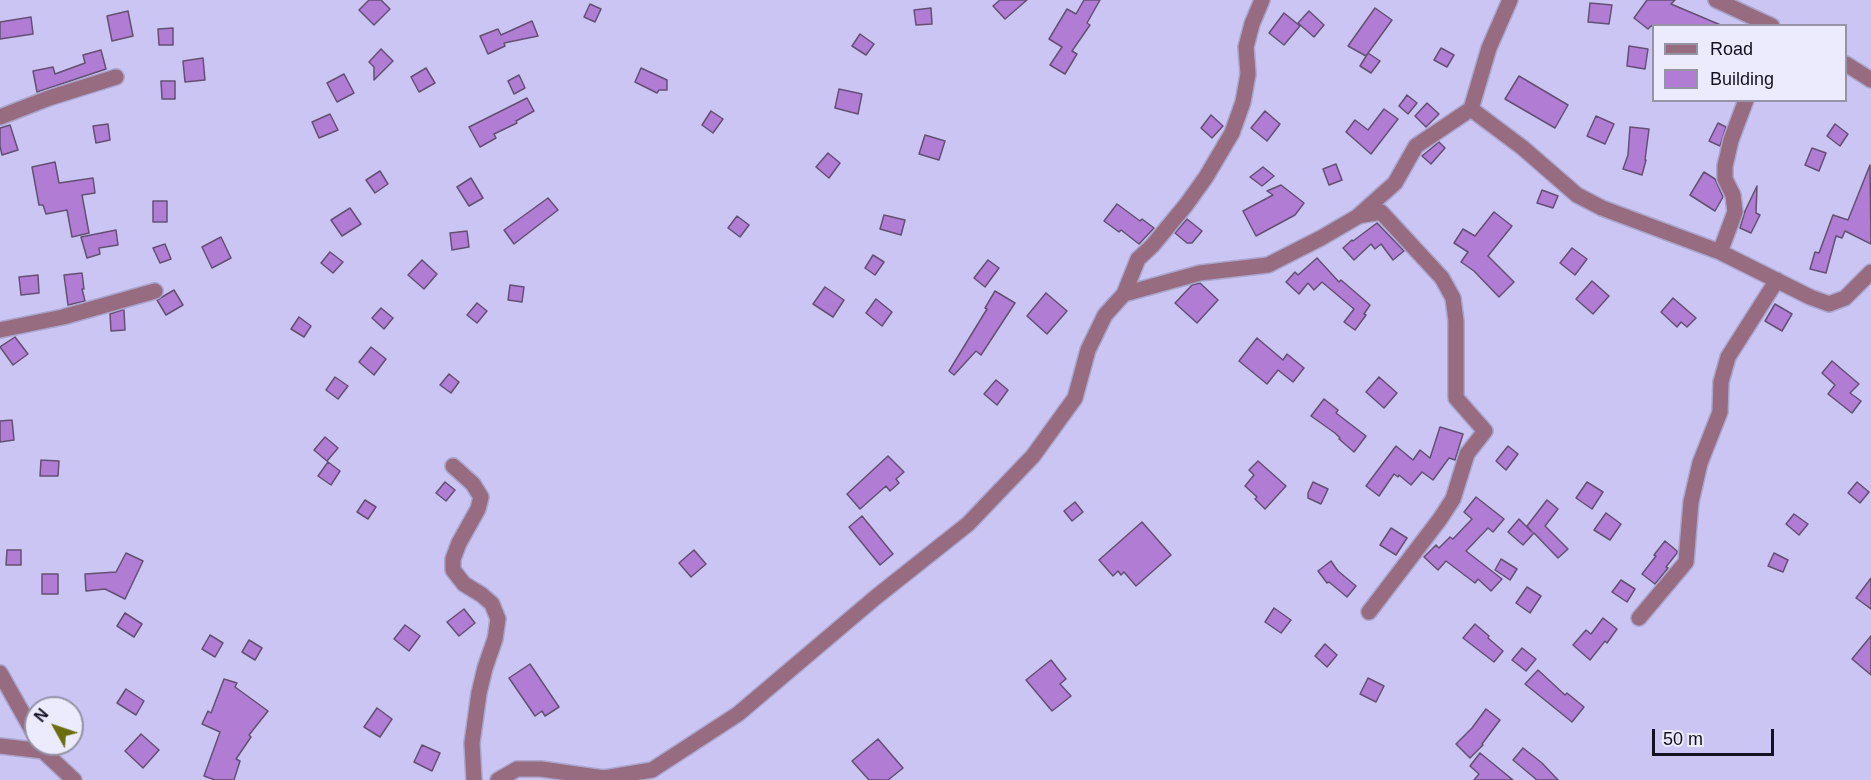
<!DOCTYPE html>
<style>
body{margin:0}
#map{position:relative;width:1871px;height:780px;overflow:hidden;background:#cbc5f3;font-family:Helvetica,sans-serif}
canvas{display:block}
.legend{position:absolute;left:1652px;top:24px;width:195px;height:78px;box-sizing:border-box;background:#eceafd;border:2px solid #9593a5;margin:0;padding:8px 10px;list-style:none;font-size:18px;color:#131121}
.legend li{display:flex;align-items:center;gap:12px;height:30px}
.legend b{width:30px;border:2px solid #9593a5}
.north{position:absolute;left:24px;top:696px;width:60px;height:60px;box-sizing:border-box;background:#eceafd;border:2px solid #9593a5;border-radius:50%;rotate:310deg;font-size:16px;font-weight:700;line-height:24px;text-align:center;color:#131121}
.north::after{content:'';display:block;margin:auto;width:21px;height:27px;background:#6c6d0e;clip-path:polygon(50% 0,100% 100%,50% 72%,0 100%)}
.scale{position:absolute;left:1652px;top:729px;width:122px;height:27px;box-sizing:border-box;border:3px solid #131121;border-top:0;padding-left:8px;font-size:18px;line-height:21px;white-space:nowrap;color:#131121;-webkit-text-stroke:4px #eceafd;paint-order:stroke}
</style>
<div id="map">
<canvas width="1871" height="780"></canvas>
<ul class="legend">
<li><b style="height:8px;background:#976c80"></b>Road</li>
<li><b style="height:16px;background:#b07cd4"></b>Building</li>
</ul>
<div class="north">N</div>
<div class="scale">50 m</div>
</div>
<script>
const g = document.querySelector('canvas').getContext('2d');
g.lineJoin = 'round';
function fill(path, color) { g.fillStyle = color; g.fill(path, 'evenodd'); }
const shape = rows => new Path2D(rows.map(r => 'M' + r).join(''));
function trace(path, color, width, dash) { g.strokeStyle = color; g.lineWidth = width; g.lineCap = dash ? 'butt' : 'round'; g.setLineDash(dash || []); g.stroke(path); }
const building = shape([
 [369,0,381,0,390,9,374,25,359,10,369,0],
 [1000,0,1027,0,1005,19,993,6,1000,0],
 [1084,0,1100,0,1087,23,1090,25,1072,51,1077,54,1065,74,1050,65,1062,47,1049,39,1067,9,1076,14,1084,0],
 [1647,0,1675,0,1671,4,1723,26,1651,26,1648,29,1634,18,1647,0],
 [1590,3,1612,5,1609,24,1588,22,1590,3],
 [590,4,601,9,595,22,584,17,590,4],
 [931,8,932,24,916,25,914,10,931,8],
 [1375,8,1392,20,1366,56,1348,46,1375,8],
 [128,11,133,36,112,41,107,16,128,11],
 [1309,11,1324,25,1314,37,1298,23,1309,11],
 [1284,13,1300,26,1284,45,1269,33,1284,13],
 [31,17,33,34,0,39,0,22,31,17],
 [532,21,538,36,504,43,505,46,488,54,480,36,498,29,501,35,532,21],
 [173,28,173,45,159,45,158,29,173,28],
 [860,34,874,44,866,55,852,46,860,34],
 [1629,46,1648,49,1645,69,1627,66,1629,46],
 [1441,48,1454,55,1447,67,1434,60,1441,48],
 [381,49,393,61,374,80,374,67,369,62,381,49],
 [101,50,106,69,37,92,33,71,53,67,55,74,85,63,83,55,101,50],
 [1368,53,1380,61,1371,73,1360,66,1368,53],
 [203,58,205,80,185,82,183,61,203,58],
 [426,68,435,83,419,92,411,77,426,68],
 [641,68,667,80,667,90,659,90,657,93,635,82,641,68],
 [344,74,354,93,337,102,327,83,344,74],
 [519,75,525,88,514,94,508,81,519,75],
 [1519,76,1568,105,1555,128,1505,99,1519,76],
 [161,81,175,81,175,99,162,99,161,81],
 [839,89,862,94,858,114,835,108,839,89],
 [1407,95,1417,103,1408,114,1399,106,1407,95],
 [527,98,534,111,516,121,517,123,494,134,496,138,480,147,469,127,527,98],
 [1427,103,1439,114,1426,127,1415,116,1427,103],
 [1384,109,1398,119,1371,154,1346,132,1355,120,1368,130,1384,109],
 [711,111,723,119,713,133,702,125,711,111],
 [1265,111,1280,124,1267,141,1251,128,1265,111],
 [330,114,338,130,319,138,312,122,330,114],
 [1211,115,1223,126,1212,138,1201,128,1211,115],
 [1596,116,1614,124,1605,144,1587,136,1596,116],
 [1718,123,1726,127,1720,146,1709,141,1718,123],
 [108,124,110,140,96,143,93,126,108,124],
 [1835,124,1848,134,1840,146,1827,136,1835,124],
 [10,125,18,150,2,155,0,146,0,128,10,125],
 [1630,127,1649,129,1645,160,1646,160,1642,175,1623,169,1628,155,1630,127],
 [925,135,945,141,939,160,919,154,925,135],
 [1439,142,1445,148,1431,164,1422,156,1439,142],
 [1812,148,1826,153,1819,171,1805,165,1812,148],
 [828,153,840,163,829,178,816,167,828,153],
 [55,162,59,183,93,178,95,193,82,195,89,233,72,237,67,210,46,214,43,205,39,205,32,167,55,162],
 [1336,164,1342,180,1329,185,1323,169,1336,164],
 [1870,165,1871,244,1845,231,1842,238,1836,236,1826,273,1810,269,1815,252,1819,253,1833,215,1848,220,1870,165],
 [1263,167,1274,176,1262,186,1250,177,1263,167],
 [380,171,388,184,375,193,366,180,380,171],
 [1704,172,1715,179,1723,197,1715,211,1690,195,1704,172],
 [471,178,483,198,469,206,457,187,471,178],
 [1281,185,1304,203,1295,215,1256,236,1243,211,1273,195,1267,191,1281,185],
 [1757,186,1756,213,1760,215,1751,233,1740,228,1745,211,1757,186],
 [1542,190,1558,196,1553,208,1537,203,1542,190],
 [548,198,558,210,514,244,504,230,548,198],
 [153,201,167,201,167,222,153,222,153,201],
 [1117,204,1140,221,1142,219,1154,228,1139,244,1121,230,1119,232,1104,221,1117,204],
 [350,208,361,224,342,236,331,220,350,208],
 [1494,212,1512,226,1488,256,1514,282,1499,297,1474,271,1461,262,1468,252,1454,243,1463,229,1475,236,1494,212],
 [884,215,905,220,901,235,880,229,884,215],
 [737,216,749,225,740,237,728,228,737,216],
 [1187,219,1202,231,1192,243,1187,243,1175,233,1187,219],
 [1377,223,1404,251,1393,260,1381,244,1375,249,1371,244,1354,260,1343,248,1352,240,1353,241,1377,223],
 [116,230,118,245,99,248,100,254,87,258,81,237,116,230],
 [467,231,469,247,452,250,450,233,467,231],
 [221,237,231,258,212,268,202,247,221,237],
 [165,244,171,259,160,263,153,248,165,244],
 [1572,248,1587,259,1575,275,1560,263,1572,248],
 [330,252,343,262,333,273,321,263,330,252],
 [873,255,884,262,875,275,865,268,873,255],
 [1317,258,1339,282,1341,280,1370,305,1364,314,1366,315,1355,330,1344,322,1354,309,1322,282,1314,290,1308,283,1299,294,1286,282,1295,272,1298,275,1317,258],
 [422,260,437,274,424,289,408,275,422,260],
 [988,260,999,268,985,287,974,278,988,260],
 [82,273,84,289,82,289,85,301,68,305,64,275,82,273],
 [38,275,39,293,21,295,19,277,38,275],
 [1592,281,1609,296,1593,314,1576,299,1592,281],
 [1200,283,1218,300,1197,323,1175,303,1192,285,1200,283],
 [510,285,524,287,522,302,508,300,510,285],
 [825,287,844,300,833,317,813,304,825,287],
 [174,290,183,305,166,315,157,300,174,290],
 [995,291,1015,303,981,355,976,351,954,375,949,371,987,309,985,308,995,291],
 [1046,293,1067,311,1047,334,1027,316,1046,293],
 [1673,298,1696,318,1687,327,1681,322,1677,327,1661,312,1673,298],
 [876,299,892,312,882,326,866,313,876,299],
 [477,303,487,311,477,323,467,315,477,303],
 [1775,304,1792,314,1782,331,1765,321,1775,304],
 [381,308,393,318,384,329,372,318,381,308],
 [122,310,124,310,125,330,111,331,110,314,122,310],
 [299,317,311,326,304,337,291,329,299,317],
 [15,337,28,354,13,365,0,347,15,337],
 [1257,338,1283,360,1287,354,1304,368,1293,382,1278,370,1267,384,1239,361,1257,338],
 [371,347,386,359,374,375,359,362,371,347],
 [1832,361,1859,384,1850,393,1861,401,1852,413,1828,394,1835,385,1822,373,1832,361],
 [449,374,459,382,451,393,440,385,449,374],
 [335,377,348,386,338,399,326,390,335,377],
 [1379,377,1397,393,1384,408,1366,392,1379,377],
 [996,380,1008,390,997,405,984,394,996,380],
 [1324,399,1338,410,1336,413,1366,436,1354,452,1339,439,1340,438,1335,433,1311,416,1324,399],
 [12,420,14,440,0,442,0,421,12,420],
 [1440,427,1463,434,1455,460,1449,458,1433,480,1422,472,1411,485,1399,475,1398,477,1394,474,1379,496,1366,486,1396,446,1413,460,1420,450,1430,458,1440,427],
 [325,437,338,448,327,461,314,450,325,437],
 [1508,446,1518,454,1506,470,1496,461,1508,446],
 [888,456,904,472,896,479,899,483,890,491,886,486,860,509,847,494,888,456],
 [41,460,59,461,58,476,40,476,41,460],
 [1258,461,1286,486,1265,509,1255,499,1257,497,1245,486,1254,475,1249,470,1258,461],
 [328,462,340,471,331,485,318,476,328,462],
 [445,482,455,490,446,501,436,493,445,482],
 [1313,482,1328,489,1321,504,1308,498,1308,493,1313,482],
 [1587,482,1603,492,1592,509,1576,498,1587,482],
 [1857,482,1869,492,1860,503,1848,493,1857,482],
 [1476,497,1504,519,1493,532,1488,528,1466,551,1502,579,1491,591,1478,579,1475,583,1446,561,1438,570,1424,557,1436,545,1439,548,1450,537,1453,539,1472,519,1464,512,1476,497],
 [365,500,376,507,368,519,357,512,365,500],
 [1547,500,1558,509,1545,526,1568,549,1558,558,1534,533,1523,545,1508,532,1519,519,1532,532,1527,526,1547,500],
 [1075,502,1083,512,1072,521,1064,511,1075,502],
 [1606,513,1621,524,1610,540,1594,530,1606,513],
 [1794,514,1808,524,1799,535,1786,524,1794,514],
 [862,516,893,554,880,565,849,527,862,516],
 [1142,522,1171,555,1136,586,1124,572,1121,575,1118,571,1113,576,1099,560,1142,522],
 [1391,528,1407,538,1396,555,1380,545,1391,528],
 [1665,541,1677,551,1677,553,1666,567,1668,568,1655,584,1642,574,1656,556,1654,555,1665,541],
 [7,550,21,550,21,565,6,565,7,550],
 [694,550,706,564,691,577,679,563,694,550],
 [126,553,143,561,125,599,105,589,86,591,85,574,116,572,126,553],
 [1774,553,1788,560,1783,572,1768,566,1774,553],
 [1501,559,1517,569,1510,580,1495,570,1501,559],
 [1331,561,1338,571,1356,586,1347,597,1329,582,1327,583,1318,571,1331,561],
 [42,574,58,574,58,594,42,594,42,574],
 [1871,578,1871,609,1856,598,1871,578],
 [1621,580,1635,589,1627,602,1612,592,1621,580],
 [1527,587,1541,596,1530,613,1516,603,1527,587],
 [1274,608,1291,620,1281,633,1265,622,1274,608],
 [464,609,475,623,459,636,447,622,464,609],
 [125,613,142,624,134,637,117,626,125,613],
 [1603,618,1617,629,1607,643,1605,641,1590,660,1573,645,1586,630,1591,634,1603,618],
 [1475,624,1489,636,1488,638,1503,651,1494,662,1463,638,1475,624],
 [405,625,420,636,409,651,394,639,405,625],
 [210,635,223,643,215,657,202,649,210,635],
 [1871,636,1871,675,1852,659,1871,636],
 [249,640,262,648,255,660,242,652,249,640],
 [1325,644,1337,655,1327,667,1315,656,1325,644],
 [1522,648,1536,659,1526,671,1512,660,1522,648],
 [1051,660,1066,679,1060,684,1071,696,1052,711,1026,680,1051,660],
 [530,664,559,707,545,716,542,711,535,716,509,678,530,664],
 [1538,670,1565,695,1567,693,1584,707,1572,722,1525,684,1538,670],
 [1368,678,1384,686,1376,702,1360,694,1368,678],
 [224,679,237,683,235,687,268,711,249,735,251,737,236,759,240,761,234,780,215,780,204,776,220,732,202,724,208,711,211,713,224,679],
 [126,689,144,701,136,715,117,703,126,689],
 [377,708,392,719,380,737,364,727,377,708],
 [1486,709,1500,720,1482,744,1483,745,1470,758,1456,744,1472,728,1486,709],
 [141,734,159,750,143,768,125,751,141,734],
 [878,739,903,768,888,780,869,780,852,761,878,739],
 [422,745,440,753,432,771,414,762,422,745],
 [1523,748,1542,763,1558,780,1537,780,1513,760,1523,748],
 [1480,753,1513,780,1474,780,1479,774,1470,766,1480,753]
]);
fill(building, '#b07cd4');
trace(building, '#645074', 1.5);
const minor = shape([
 [1716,0,1772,26],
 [1846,64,1871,80],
 [1471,109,1523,148,1577,195,1602,208,1720,252,1810,297,1829,304,1845,298,1871,272],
 [0,117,49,98,116,77],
 [1358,216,1381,212,1442,278,1453,298,1456,321,1456,398,1485,431,1467,454,1453,499,1440,519,1369,612],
 [1720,252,1735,212,1733,195,1725,179,1725,166,1731,140,1746,100],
 [1124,294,1138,259,1152,246,1186,205,1206,177,1232,133,1243,102,1248,74,1246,47,1252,24,1262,0],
 [0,330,63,317,155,291],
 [453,466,473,484,481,497,478,509,459,543,453,559,453,570,464,584,482,595,492,604,498,619,495,639,485,668,479,693,472,743,474,780],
 [1639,618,1686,562,1691,502,1700,463,1720,412,1721,382,1728,357,1777,280],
 [0,673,36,737],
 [40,744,43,751,74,780],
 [0,746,43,751],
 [498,780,517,769,541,769,604,778,652,770,738,714,876,597,968,524,1033,456,1075,398,1088,350,1105,315,1124,294,1200,273,1268,265,1321,238,1357,217,1395,183,1416,146,1471,109,1489,48,1510,0]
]);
trace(minor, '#aaa5cd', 18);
trace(minor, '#976c80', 15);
</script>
